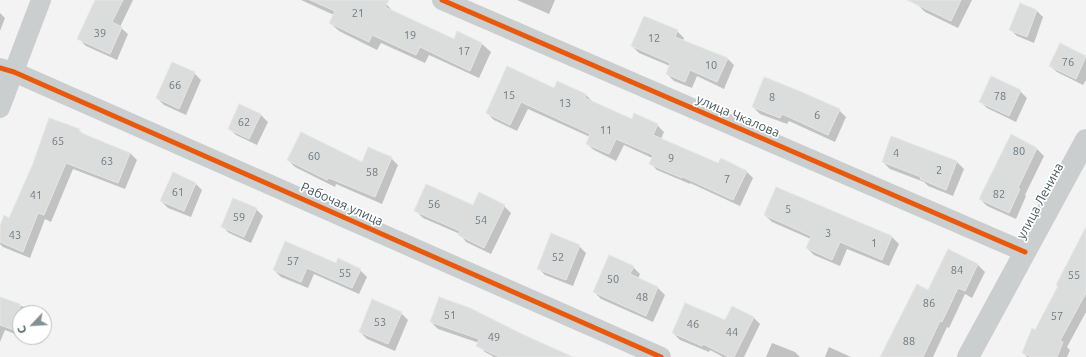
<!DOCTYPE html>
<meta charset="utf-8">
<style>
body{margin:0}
#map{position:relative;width:1086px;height:357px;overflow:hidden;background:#f4f3f3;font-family:Ubuntu,sans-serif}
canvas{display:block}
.north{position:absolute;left:12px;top:305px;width:40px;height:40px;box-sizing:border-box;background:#fff;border:1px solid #b6bdc0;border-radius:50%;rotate:245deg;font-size:11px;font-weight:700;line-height:16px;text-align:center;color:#485a62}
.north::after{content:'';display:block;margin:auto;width:14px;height:18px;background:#849095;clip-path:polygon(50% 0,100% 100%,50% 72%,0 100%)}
</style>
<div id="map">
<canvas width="1086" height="357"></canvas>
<div class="north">С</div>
</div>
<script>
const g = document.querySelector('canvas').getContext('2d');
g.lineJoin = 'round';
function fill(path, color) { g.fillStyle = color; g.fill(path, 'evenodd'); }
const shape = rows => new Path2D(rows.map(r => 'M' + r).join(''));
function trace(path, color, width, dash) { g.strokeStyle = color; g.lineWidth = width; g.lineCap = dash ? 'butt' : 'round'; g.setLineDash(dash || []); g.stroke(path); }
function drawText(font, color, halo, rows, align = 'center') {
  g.font = font + ' Ubuntu,sans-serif'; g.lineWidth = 3.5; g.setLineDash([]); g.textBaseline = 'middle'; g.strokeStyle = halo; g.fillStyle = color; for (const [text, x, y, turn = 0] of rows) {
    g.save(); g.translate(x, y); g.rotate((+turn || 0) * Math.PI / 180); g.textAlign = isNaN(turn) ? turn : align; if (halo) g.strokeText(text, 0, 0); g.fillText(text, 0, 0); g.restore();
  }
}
fill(shape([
 [96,0,133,0,120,27,128,34,117,60,86,46,79,39],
 [301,0,377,0,386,4,395,13,455,40,458,33,482,44,491,52,479,78,429,55,425,63,381,43,377,50,339,31,330,23,334,15],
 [517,0,555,0,549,14],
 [921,0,972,0,958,28,925,12,918,5],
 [1036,10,1043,17,1034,43,1017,36,1010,29],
 [0,13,5,18,0,31],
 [677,31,684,38,683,41,727,58,734,65,724,89,697,76,692,88,674,81,667,74,670,66,639,53,632,46],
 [1060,45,1086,57,1086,80,1083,85,1057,72,1050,66],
 [194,73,201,80,186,115,164,105,157,98],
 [558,82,586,95,593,102,632,121,657,125,664,132,661,139,719,164,746,171,753,178,740,206,690,183,690,184,657,170,650,163,652,158,624,145,616,161,594,150,587,144,590,137,528,109,517,131,494,120,487,113,554,89],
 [1020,91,1027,98,1016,122,987,108,980,101],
 [240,105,261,115,268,122,257,145,236,135,229,128],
 [753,107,839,110,846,117,835,142,789,121,787,124,760,114],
 [79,130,84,135,130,153,137,160,125,189,73,169,51,222,45,219,30,258,3,247,0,244,0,229,10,219],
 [1011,136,1037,149,1044,156,1025,195,1026,196,1016,219,987,206,980,199],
 [892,138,957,162,964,169,953,196,928,186,924,182,890,169,883,162],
 [391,158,398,165,382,204,336,184,335,187,295,167,288,160,363,164],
 [195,183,202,190,191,217,168,208,161,201],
 [473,206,504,206,511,213,491,254,466,242,460,234,423,218,416,211],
 [824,208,892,237,899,244,889,266,847,249,840,266,814,255,807,248,811,239,772,222,765,215],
 [256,209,263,216,251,243,229,233,222,226],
 [1086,229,1086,312,1067,347,1070,350,1067,357,1027,357,1023,352,1059,287],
 [579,246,586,253,573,286,545,275,538,268],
 [949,250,978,265,985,272,972,298,965,294,949,328,947,327,933,357,910,357,929,291],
 [337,264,360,270,367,277,359,294,314,274,308,288,281,277,274,270],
 [633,267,640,274,638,279,658,288,665,295,653,322,601,299,594,292],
 [0,298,40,313,20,313,20,336,5,330,0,342],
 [401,313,408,320,395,351,367,339,360,332],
 [44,317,46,320,44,326],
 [753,317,760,324,744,357,723,357,710,350,709,352,680,340,673,333],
 [431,322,565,357,494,357,485,352,478,345,479,343,438,329],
 [22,337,40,337,37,343],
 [772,343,795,352,800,357,766,357],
 [829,347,851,357,825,357]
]), '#0003');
const building = shape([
 [95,0,123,0,112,22,122,27,110,54,77,39,95,0],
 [310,0,389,0,385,7,454,39,457,31,482,43,470,71,420,47,416,55,372,35,369,42,329,23,335,11,310,0],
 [907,0,961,0,951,21,907,0],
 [1020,3,1037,10,1027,37,1009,30,1020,3],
 [644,16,678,30,675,37,728,58,717,82,690,70,685,82,666,74,670,63,631,46,644,16],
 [1060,43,1086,56,1076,79,1049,66,1060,43],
 [172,62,195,72,179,109,156,98,172,62],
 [507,66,554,88,557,81,586,94,585,98,632,119,634,113,658,124,653,135,718,163,721,158,747,171,733,200,683,177,682,178,649,164,653,155,616,139,609,154,586,144,590,134,521,102,510,125,486,113,507,66],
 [991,76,1021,90,1009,116,979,102,991,76],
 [764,77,797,90,840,109,828,135,782,114,780,118,752,107,764,77],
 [239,104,261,114,249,139,228,129,239,104],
 [49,118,80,129,79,132,130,153,118,183,66,163,44,215,38,213,23,252,0,242,0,226,4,215,9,218,32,166,49,118],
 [301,132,362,162,368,147,392,157,375,197,329,178,327,180,287,160,301,132],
 [1011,134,1037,148,1018,188,1020,189,1009,213,979,199,1011,134],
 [891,136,957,161,946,190,920,179,921,177,882,162,891,136],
 [173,172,196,183,184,211,160,201,173,172],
 [426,184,473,205,479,192,505,205,484,248,458,235,460,231,414,211,426,184],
 [776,187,892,236,882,260,840,242,832,260,806,248,811,236,764,215,776,187],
 [233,198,257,208,244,237,221,227,233,198],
 [1086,227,1086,293,1060,341,1063,342,1057,357,1032,357,1022,353,1032,328,1035,330,1058,286,1056,285,1086,227],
 [551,233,580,245,566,280,537,269,551,233],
 [285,241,336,263,338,258,361,269,352,288,307,268,301,282,273,270,285,241],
 [948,249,978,264,965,291,958,288,942,322,940,321,923,357,880,357,917,284,928,290,948,249],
 [609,255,634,266,630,274,658,287,646,316,593,292,609,255],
 [0,297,20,304,20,332,0,325,0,297],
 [439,297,470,308,524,335,573,357,499,357,476,346,479,339,430,322,439,297],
 [372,299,402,312,388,344,359,332,372,299],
 [685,303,725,320,732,306,754,317,734,357,729,357,703,344,702,346,672,333,685,303]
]);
fill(building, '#dbdcdc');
trace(building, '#e5e5e6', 1);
trace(shape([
 [442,0,1025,252],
 [0,68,14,72,661,357],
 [0,108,41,0]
]), '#cacecf', 20);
trace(shape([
 [968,357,1086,140]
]), '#cacecf', 22);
trace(shape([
 [442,0,1025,252],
 [0,68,14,72,661,357]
]), '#e8590c', 5);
drawText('11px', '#6e7b81', null, [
 ["21",358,13],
 ["39",100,33],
 ["19",410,35],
 ["12",654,38],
 ["17",464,51],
 ["76",1068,62],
 ["10",711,65],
 ["66",175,85],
 ["15",509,95],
 ["78",1000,96],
 ["8",772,97],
 ["13",565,103],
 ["6",817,115],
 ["62",244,122],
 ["11",606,130],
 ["65",58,141],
 ["80",1019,151],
 ["4",896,153],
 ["60",314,156],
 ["9",671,158],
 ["63",107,161],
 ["2",939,170],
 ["58",372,172],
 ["7",727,179],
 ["61",178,192],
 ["82",999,194],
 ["41",36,195],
 ["56",434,204],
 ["5",788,209],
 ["59",239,217],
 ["54",481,220],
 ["3",828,233],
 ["43",15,235],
 ["1",874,243],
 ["52",558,257],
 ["57",293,261],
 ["84",957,270],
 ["55",345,273],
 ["55",1074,275],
 ["50",613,279],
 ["48",642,297],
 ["86",929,303],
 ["51",450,315],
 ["57",1057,316],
 ["53",380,322],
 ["46",693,324],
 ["44",732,332],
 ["49",494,337],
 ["88",909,341]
]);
drawText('13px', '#485a62', '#fff', [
 ["улица Чкалова",738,116,23],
 ["улица Ленина",1040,201,-62],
 ["Рабочая улица",342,204,24]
]);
</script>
